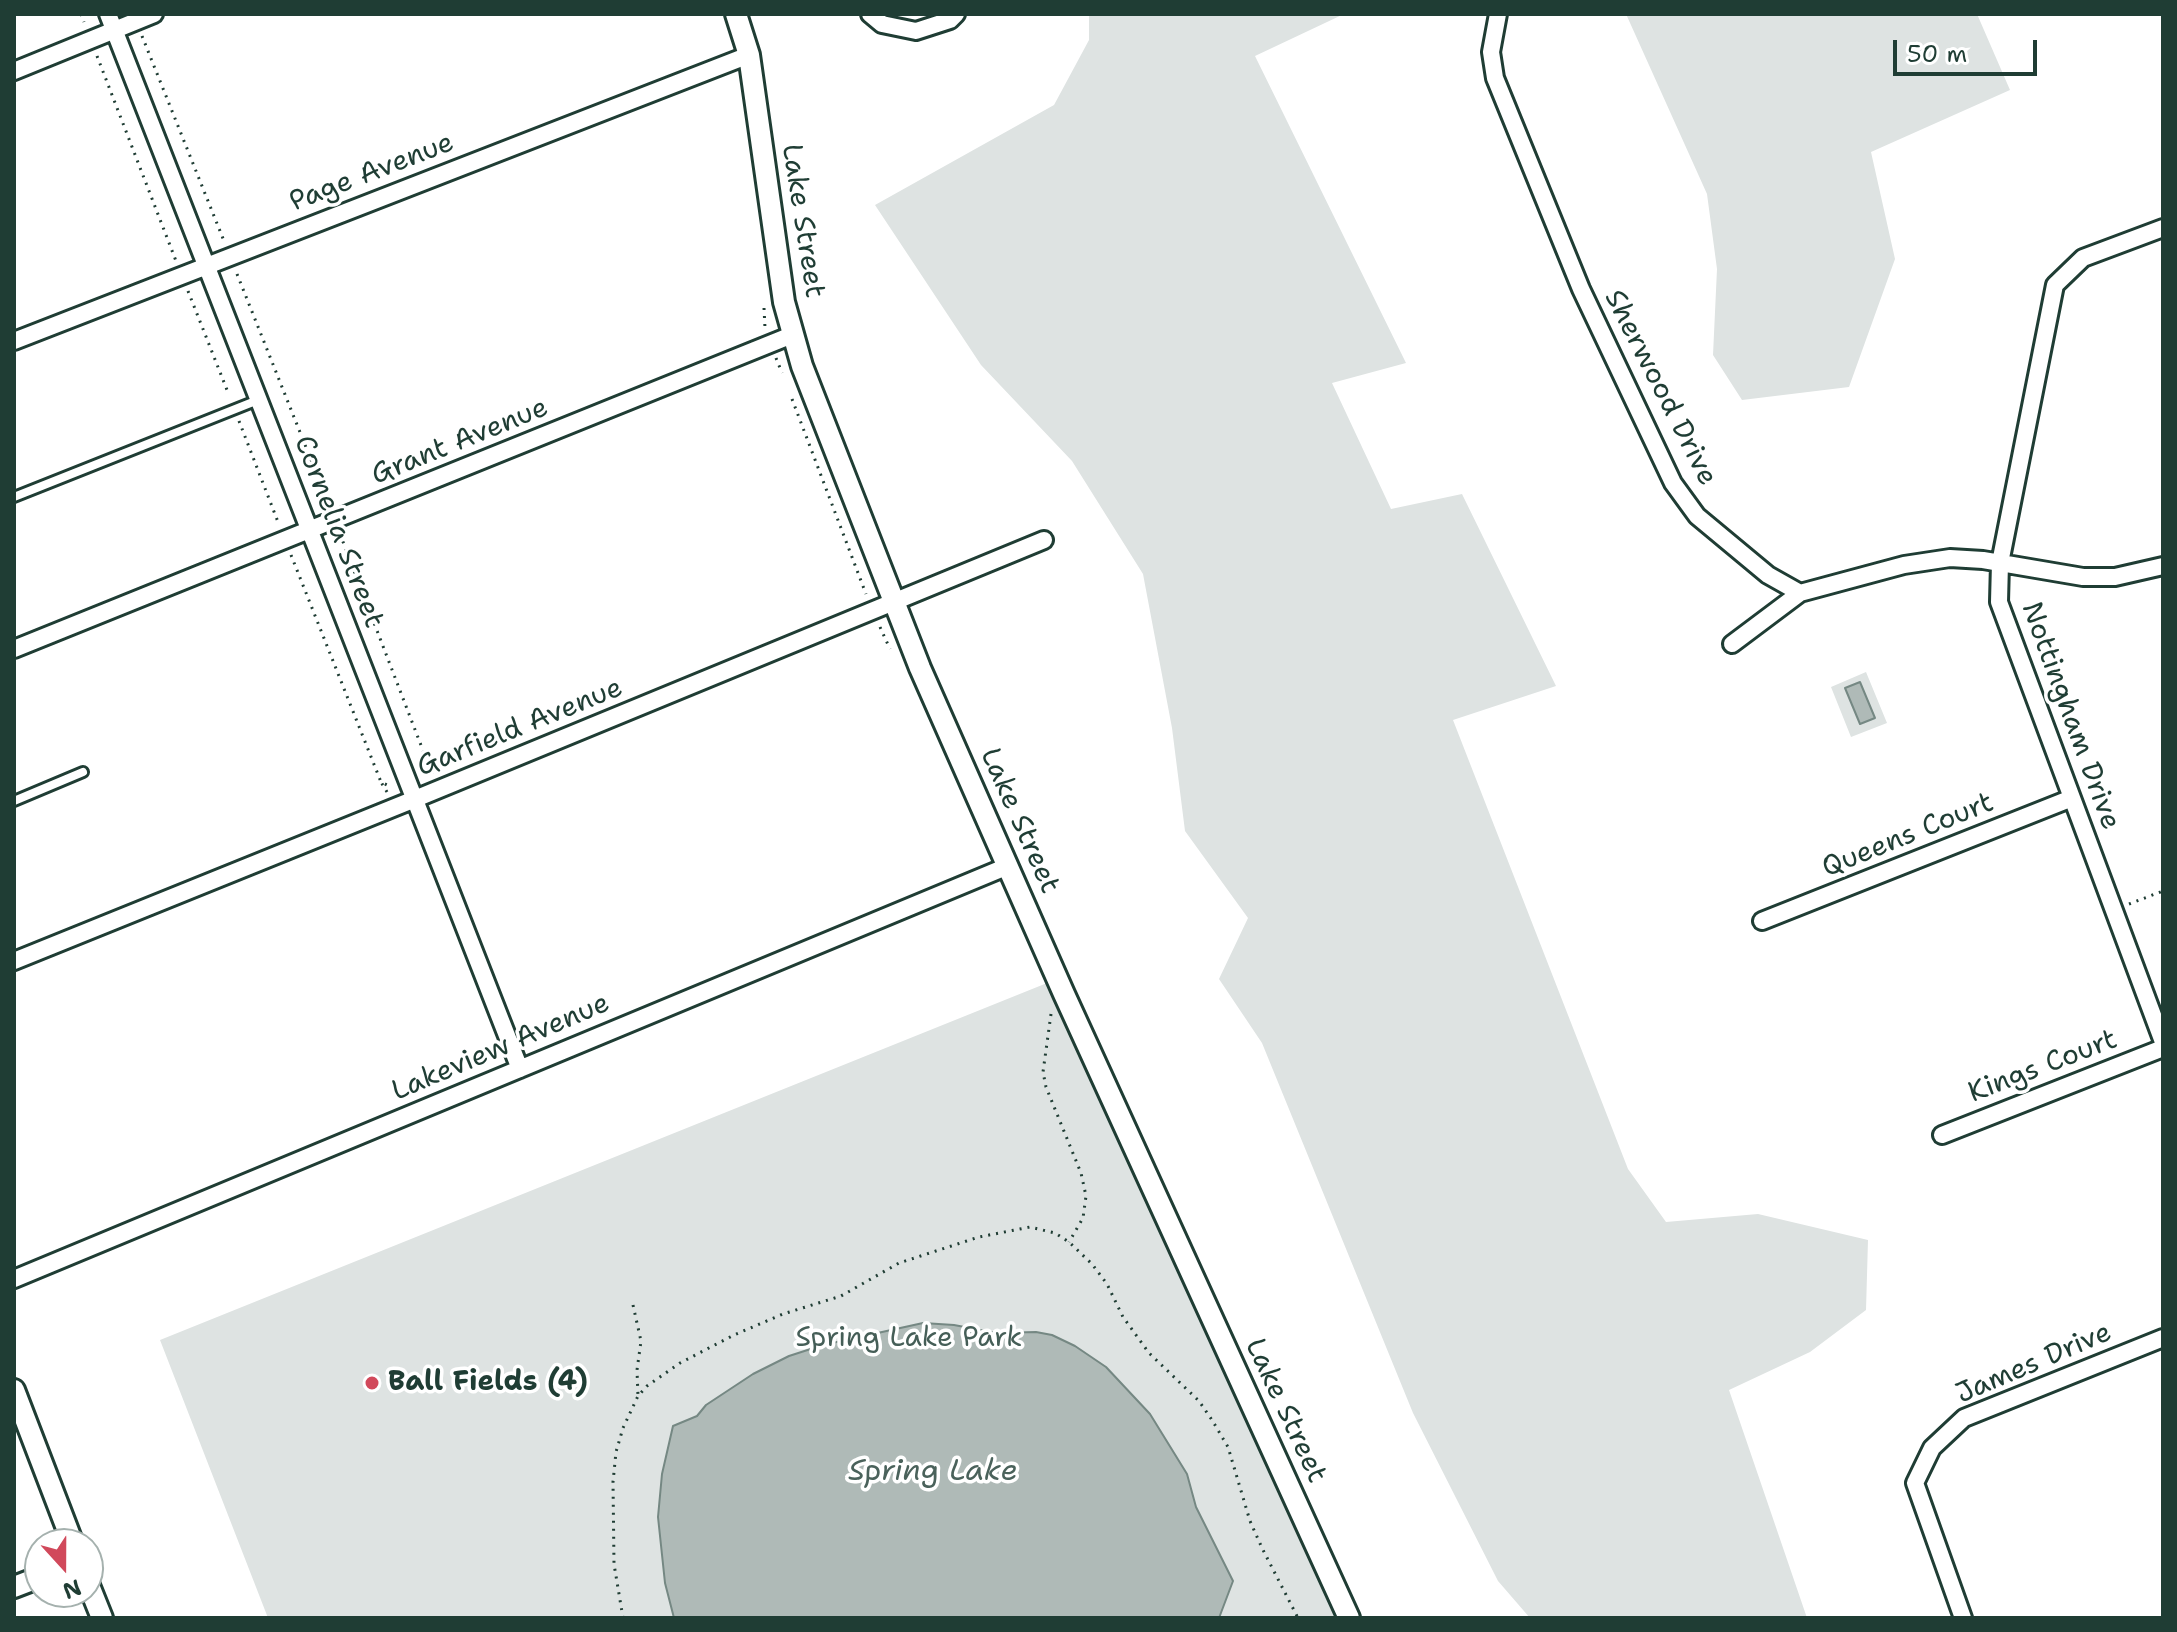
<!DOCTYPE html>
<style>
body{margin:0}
#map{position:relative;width:2177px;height:1632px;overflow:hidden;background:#fff;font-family:"Shantell Sans",sans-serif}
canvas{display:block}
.frame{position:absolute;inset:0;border:16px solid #1f3d34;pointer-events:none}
.north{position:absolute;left:24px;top:1528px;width:80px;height:80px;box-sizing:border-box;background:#fff;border:2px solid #a5b1ae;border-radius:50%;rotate:159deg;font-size:22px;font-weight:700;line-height:32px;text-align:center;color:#1f3d34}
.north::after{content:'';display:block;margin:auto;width:28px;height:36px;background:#d1495b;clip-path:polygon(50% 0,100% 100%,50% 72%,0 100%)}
.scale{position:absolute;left:1893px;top:40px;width:144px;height:36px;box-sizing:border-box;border:4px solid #1f3d34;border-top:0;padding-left:10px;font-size:24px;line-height:28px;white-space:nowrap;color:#1f3d34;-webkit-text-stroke:6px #fff;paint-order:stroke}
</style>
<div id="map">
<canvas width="2177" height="1632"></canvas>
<div class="frame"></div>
<div class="north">N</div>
<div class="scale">50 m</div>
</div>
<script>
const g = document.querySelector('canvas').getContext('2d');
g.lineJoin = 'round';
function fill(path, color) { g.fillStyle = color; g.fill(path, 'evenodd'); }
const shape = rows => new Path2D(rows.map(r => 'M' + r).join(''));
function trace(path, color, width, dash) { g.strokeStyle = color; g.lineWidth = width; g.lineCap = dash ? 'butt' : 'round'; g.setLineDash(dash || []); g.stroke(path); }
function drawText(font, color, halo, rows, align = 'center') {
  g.font = font + ' "Shantell Sans",sans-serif'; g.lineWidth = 7; g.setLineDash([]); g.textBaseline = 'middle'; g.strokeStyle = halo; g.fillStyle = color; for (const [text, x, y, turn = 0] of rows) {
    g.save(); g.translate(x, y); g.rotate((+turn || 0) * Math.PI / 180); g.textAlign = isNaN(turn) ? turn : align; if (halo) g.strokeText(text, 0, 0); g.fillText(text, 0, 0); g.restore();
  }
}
fill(shape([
 [1089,14,1344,14,1255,56,1406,363,1332,383,1391,509,1462,494,1556,686,1453,720,1628,1169,1666,1222,1758,1214,1868,1240,1866,1310,1810,1352,1729,1390,1807,1618,1530,1618,1498,1581,1413,1413,1262,1043,1219,979,1248,918,1185,831,1172,728,1143,574,1072,461,981,365,875,205,1054,105,1089,40],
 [1626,14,1977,14,2010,90,1871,152,1895,259,1849,387,1742,400,1713,355,1717,269,1707,194],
 [1866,672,1887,723,1851,737,1831,687],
 [1057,979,1349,1618,268,1618,160,1340]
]), '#dee3e2');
const water = shape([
 [1860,682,1875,718,1860,724,1845,688,1860,682],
 [923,1323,954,1325,996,1333,1036,1332,1052,1335,1075,1346,1106,1367,1150,1414,1187,1474,1196,1507,1233,1581,1219,1618,674,1618,665,1583,658,1517,662,1474,673,1426,697,1416,706,1405,753,1374,789,1356,823,1345,923,1323]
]);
fill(water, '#afbab7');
trace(water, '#758883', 2);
const service = shape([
 [14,497,258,400],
 [14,801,83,772]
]);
const minor = shape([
 [108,14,520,1069],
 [870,14,882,24,916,31,950,20,956,14],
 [1498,14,1491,52,1495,78,1581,289,1673,483,1697,516,1768,575,1800,593,1904,565,1950,558,1983,560,2083,577,2115,577,2163,566],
 [14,71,154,14],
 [2163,228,2083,258,2055,285,2000,563,1999,602,2163,1042],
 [14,341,749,55],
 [1732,644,1800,593],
 [14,649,792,335],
 [1762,921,2072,798],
 [14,961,415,799,1044,540],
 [1942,1135,2163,1048],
 [14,1279,1008,866],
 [1963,1618,1915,1483,1932,1448,1964,1418,2163,1338]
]);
const tertiary = shape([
 [736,14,749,55,784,302,802,366,920,668,1064,994,1349,1618],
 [14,1390,73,1544],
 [88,1583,102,1618],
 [14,1587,40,1577]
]);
trace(service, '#1f3d34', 14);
trace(minor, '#1f3d34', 22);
trace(tertiary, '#1f3d34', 26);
trace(shape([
 [81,14,84,22],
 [142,36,224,241],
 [97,56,176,261],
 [237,274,329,505],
 [188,291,229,395],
 [764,308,765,328],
 [776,358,782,373],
 [792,399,866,594],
 [239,421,278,522],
 [340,534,432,774],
 [291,555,381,782],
 [880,627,890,649],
 [387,792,381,782,389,786],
 [2129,904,2163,891],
 [1051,1014,1043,1072,1046,1087,1081,1173,1086,1196,1083,1218,1069,1242],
 [633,1305,641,1341,637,1370,638,1396],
 [623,1618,614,1564,613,1482,616,1452,623,1428,638,1396,647,1386,680,1363,734,1335,783,1314,841,1296,899,1263,979,1237,1030,1227,1055,1233,1069,1242,1092,1264,1107,1284,1123,1317,1149,1353,1199,1401,1212,1420,1228,1447,1250,1521,1262,1548,1298,1618]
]), '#1f3d34', 3, [2, 6]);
trace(service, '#fff', 8);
trace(minor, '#fff', 16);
trace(tertiary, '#fff', 20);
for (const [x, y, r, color] of [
 [372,1383,8,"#d1495b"]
]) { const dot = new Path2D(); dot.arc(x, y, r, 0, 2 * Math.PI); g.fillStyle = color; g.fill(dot); trace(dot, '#fff', 3); }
drawText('28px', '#1f3d34', '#fff', [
 ["Page Avenue",372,173,-21],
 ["Lake Street",802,221,81],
 ["Sherwood Drive",1660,388,63],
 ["Grant Avenue",460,442,-22],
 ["Cornelia Street",338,532,69],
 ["Nottingham Drive",2070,716,70],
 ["Garfield Avenue",520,728,-22],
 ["Lake Street",1019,821,66],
 ["Queens Court",1908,836,-22],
 ["Lakeview Avenue",501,1048,-23],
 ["Kings Court",2043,1067,-21],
 ["James Drive",2034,1364,-23],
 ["Lake Street",1285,1411,65]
]);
drawText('28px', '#455e57', '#fff', [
 ["Spring Lake Park",909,1339]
]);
drawText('bold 28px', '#1f3d34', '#fff', [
 ["Ball Fields (4)",388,1383]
], 'left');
drawText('italic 30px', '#4a625b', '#fff', [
 ["Spring Lake",933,1472]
]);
</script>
